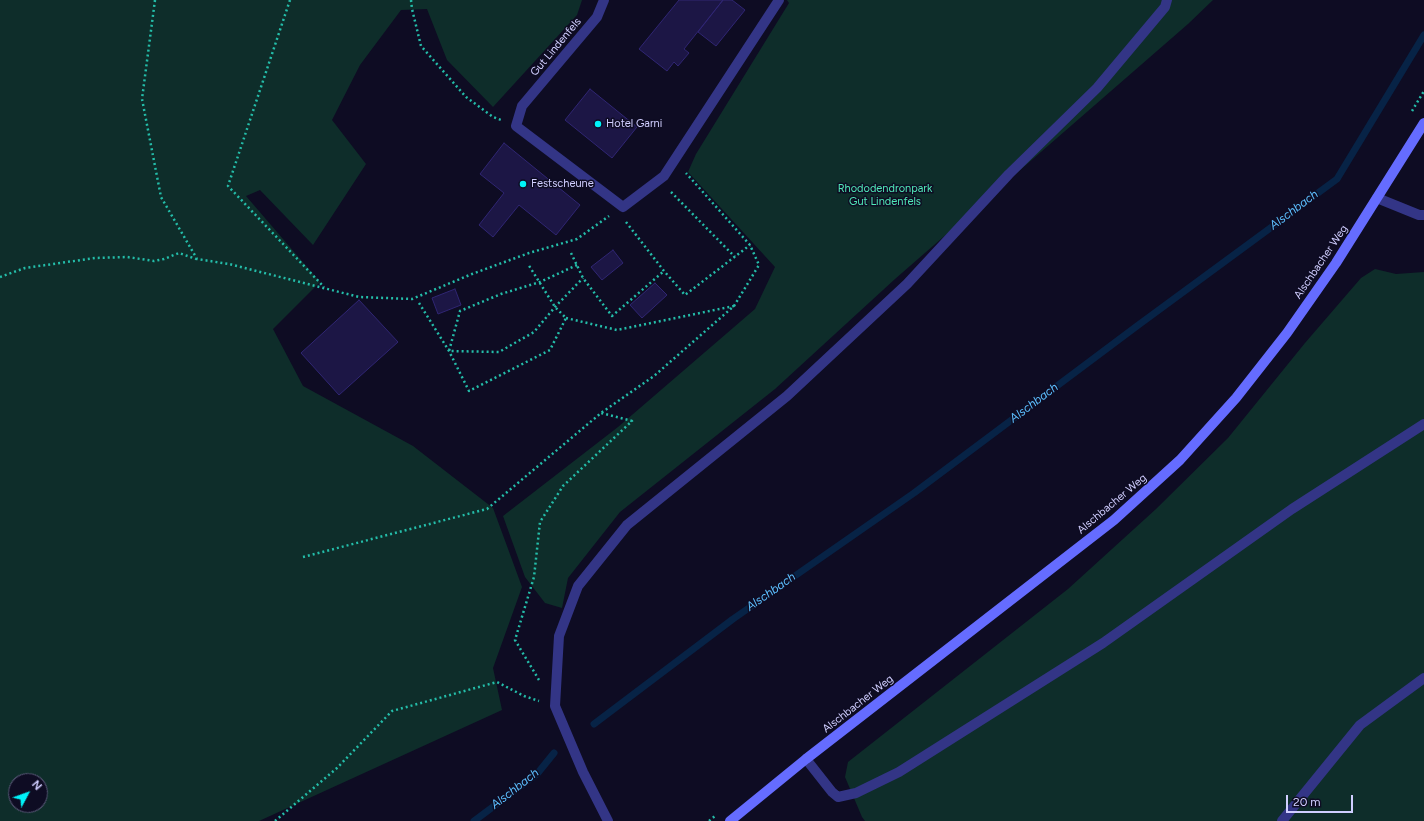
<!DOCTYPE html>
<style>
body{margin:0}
#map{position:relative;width:1424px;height:821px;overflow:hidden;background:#0e0c23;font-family:Figtree,sans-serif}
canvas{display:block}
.north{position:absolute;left:8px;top:773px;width:40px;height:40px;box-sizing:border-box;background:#0e0c23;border:1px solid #5c5a7b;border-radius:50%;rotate:49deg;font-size:11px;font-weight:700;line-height:16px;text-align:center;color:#d0ceff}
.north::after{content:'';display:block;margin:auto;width:14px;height:18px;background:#00f2f9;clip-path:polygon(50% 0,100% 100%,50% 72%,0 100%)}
.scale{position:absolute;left:1286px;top:795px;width:67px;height:18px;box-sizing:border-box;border:2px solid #d0ceff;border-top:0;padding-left:5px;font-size:12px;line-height:14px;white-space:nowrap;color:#d0ceff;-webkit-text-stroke:3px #0e0c23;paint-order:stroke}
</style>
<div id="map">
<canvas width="1424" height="821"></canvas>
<div class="north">N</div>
<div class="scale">20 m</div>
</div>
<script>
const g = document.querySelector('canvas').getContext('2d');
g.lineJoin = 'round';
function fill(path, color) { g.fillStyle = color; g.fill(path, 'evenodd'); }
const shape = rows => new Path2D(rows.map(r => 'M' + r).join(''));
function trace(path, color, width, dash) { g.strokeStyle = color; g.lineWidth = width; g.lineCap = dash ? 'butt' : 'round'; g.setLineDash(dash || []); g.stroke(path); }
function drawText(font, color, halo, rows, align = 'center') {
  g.font = font + ' Figtree,sans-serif'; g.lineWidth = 3; g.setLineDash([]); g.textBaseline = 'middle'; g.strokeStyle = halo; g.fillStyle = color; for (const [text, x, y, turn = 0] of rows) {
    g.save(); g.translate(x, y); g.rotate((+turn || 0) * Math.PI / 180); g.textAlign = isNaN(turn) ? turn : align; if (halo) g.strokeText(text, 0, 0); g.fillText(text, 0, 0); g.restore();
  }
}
fill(shape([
 [0,0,582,0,577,15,493,107,447,60,427,9,401,10,360,65,332,120,366,164,313,245,260,190,246,196,320,282,273,329,303,386,413,446,493,508,522,587,493,668,502,710,259,821,0,821],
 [16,781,40,781,40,805,16,805],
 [787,0,1213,0,1188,24,895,279,775,389,620,512,568,578,562,608,545,603,525,577,503,516,618,427,755,309,775,267,688,172,696,154,789,3],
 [1375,269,1396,274,1424,272,1424,821,865,821,862,817,845,777,848,762,1068,589,1156,509,1228,438,1305,343,1361,278]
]), '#0e2d2a');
trace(shape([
 [594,724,733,619,914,493,1137,326,1337,179,1424,35],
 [474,821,537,774,554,753]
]), '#072346', 7);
const building = shape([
 [679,0,723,0,684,49,689,53,678,66,674,62,667,71,639,49,679,0],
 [723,0,732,0,745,10,716,46,698,32,723,0],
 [590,89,637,127,612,158,565,120,590,89],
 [504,143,580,205,556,235,519,205,493,237,479,225,504,193,480,174,504,143],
 [613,250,623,263,602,280,591,267,613,250],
 [655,283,667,295,642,318,630,305,655,283],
 [455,289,461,305,438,314,432,298,455,289],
 [359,300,398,342,339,395,301,353,359,300]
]);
fill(building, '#1c1645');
trace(building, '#302673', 1);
trace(shape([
 [155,0,142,99,161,197,197,259,229,264,359,297,412,299,472,274,529,253,577,239,609,216],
 [290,0,228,186,324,287],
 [411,0,412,9,421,46,466,97,493,117,501,120],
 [1412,111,1424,91],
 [671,192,735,257],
 [626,222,664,271,685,295,750,245],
 [571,253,583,278,612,316,664,271],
 [577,265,540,282,501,294,460,311,449,351,499,352,534,332,555,307,583,278],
 [0,277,25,268,95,258,127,257,154,261,164,259,179,253,196,259],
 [419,303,449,351,469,391,550,350,566,318,555,307,528,264],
 [566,318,617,330,734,306],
 [303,557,487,509,601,413,654,376,734,306,759,265,750,245,686,173],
 [539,680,515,640,534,577,540,522,563,486,632,421,601,413],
 [275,821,337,768,392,711,497,682,524,696,539,701],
 [709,821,715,816]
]), '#24bda9', 2.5, [2, 3]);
trace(shape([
 [604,0,597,17,522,106,516,126,623,207,664,176,779,0],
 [1377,198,1419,215,1424,215],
 [806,759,832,792,838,797,856,793,899,772,1103,643,1292,509,1424,424],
 [608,821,583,772,555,706,559,636,578,586,627,525,787,396,907,284,1009,174,1097,88,1165,7,1167,0],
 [1282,821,1360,725,1424,678]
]), '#333586', 10);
trace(shape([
 [730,821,806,759,1114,520,1180,460,1236,398,1287,333,1336,263,1424,123]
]), '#656cff', 10);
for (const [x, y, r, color] of [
 [598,124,4,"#00f2f9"],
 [523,184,4,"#00f2f9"]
]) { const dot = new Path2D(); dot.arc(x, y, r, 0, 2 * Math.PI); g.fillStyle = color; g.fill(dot); trace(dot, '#0e0c23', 1.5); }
drawText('11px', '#d0ceff', '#0e0c23', [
 ["Gut Lindenfels",556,47,-50],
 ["Alschbacher Weg",1321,262,-56],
 ["Alschbacher Weg",1112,504,-40],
 ["Alschbacher Weg",858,704,-38]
]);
drawText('11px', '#d0ceff', '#0e0c23', [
 ["Hotel Garni",606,124],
 ["Festscheune",531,184]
], 'left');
drawText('11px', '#50e9b8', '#0e0c23', [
 ["Rhododendronpark",885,189],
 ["Gut Lindenfels",885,202]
]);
drawText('italic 12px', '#5cbfff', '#0e0c23', [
 ["Alschbach",1294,210,-37],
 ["Alschbach",1034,403,-37],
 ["Alschbach",771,592,-35],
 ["Alschbach",515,789,-38]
]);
</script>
